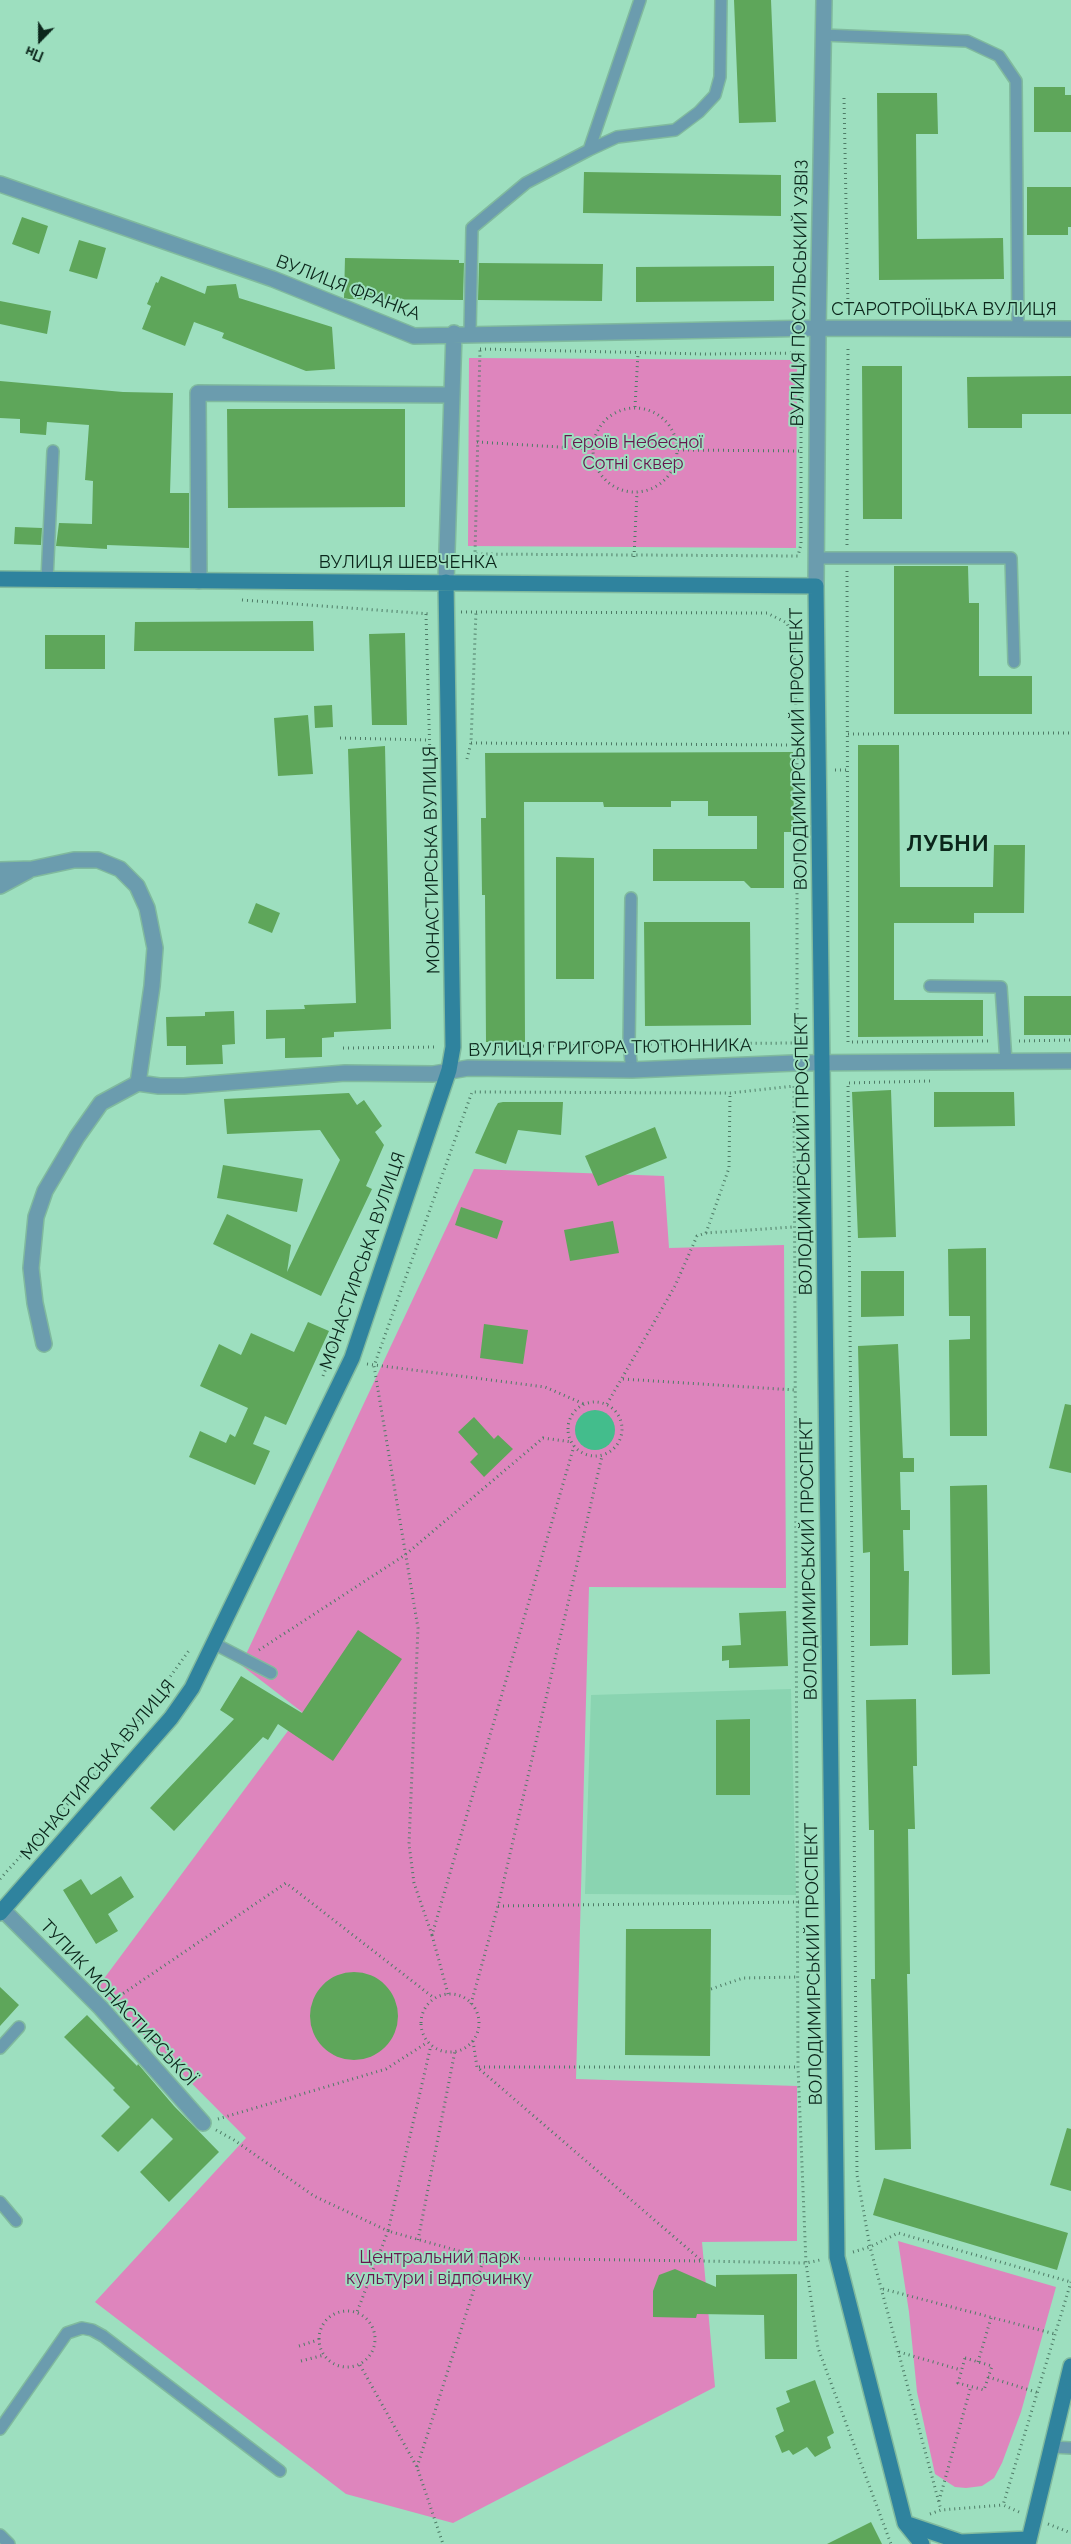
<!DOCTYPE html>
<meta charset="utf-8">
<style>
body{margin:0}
#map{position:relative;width:1071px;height:2544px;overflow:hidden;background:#9ddfbf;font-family:Raleway,sans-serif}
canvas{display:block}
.north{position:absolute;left:15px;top:15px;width:50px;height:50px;-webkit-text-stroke:4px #9ddfbf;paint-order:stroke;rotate:202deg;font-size:14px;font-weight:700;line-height:20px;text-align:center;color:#0b261b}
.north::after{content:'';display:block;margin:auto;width:18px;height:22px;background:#0b261b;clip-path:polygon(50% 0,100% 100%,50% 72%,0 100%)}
</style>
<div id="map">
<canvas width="1071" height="2544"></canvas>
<div class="north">Пн</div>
</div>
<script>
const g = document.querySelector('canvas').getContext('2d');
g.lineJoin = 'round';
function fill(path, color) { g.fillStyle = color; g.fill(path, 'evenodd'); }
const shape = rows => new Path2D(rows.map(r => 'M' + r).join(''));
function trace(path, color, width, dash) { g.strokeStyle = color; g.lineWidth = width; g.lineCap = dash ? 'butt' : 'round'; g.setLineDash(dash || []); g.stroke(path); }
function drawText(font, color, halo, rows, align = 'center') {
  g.font = font + ' Raleway,sans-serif'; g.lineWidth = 4; g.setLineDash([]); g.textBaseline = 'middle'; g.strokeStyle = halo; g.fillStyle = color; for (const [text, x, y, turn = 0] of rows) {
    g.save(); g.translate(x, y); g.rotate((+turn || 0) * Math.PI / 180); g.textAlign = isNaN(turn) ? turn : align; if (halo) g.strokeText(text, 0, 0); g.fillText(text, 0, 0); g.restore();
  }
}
fill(shape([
 [791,1689,796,1895,585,1894,591,1695]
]), '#8ad4b1');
fill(shape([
 [469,358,797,360,796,548,468,546],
 [474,1169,664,1176,669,1248,784,1245,786,1588,589,1587,576,2079,797,2086,797,2241,702,2242,715,2387,453,2523,346,2494,95,2302,246,2138,97,1988,302,1712,241,1665],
 [898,2241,1056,2287,1021,2412,1002,2463,994,2478,982,2486,966,2488,955,2487,935,2474,917,2392,909,2312]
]), '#de85bd');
fill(shape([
 '575 1430a20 20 0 1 1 40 0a20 20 0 1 1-40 0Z'
]), '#43bd8c');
fill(shape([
 [734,0,771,0,776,122,739,123],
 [1034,87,1065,87,1065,95,1071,95,1071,132,1034,132],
 [877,93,937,93,938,134,916,134,917,239,1003,238,1004,279,879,280],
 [584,172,781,175,781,216,583,213],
 [1027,187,1071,187,1071,227,1068,227,1068,235,1027,235],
 [22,217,48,226,39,254,12,244],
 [79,240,106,248,97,279,69,271],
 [345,258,459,260,459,263,464,263,463,300,349,299,344,298],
 [479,263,603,264,602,301,478,300],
 [774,266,774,301,636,302,636,267],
 [161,276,205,294,207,286,236,284,239,298,332,327,335,369,306,371,222,338,224,333,194,322,185,346,142,329,151,306,147,304,156,282,158,283],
 [0,301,51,311,47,334,0,324],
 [862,366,902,366,902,519,863,519],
 [1071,376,1071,414,1022,414,1022,428,968,428,967,377],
 [0,381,123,392,173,393,170,493,189,493,189,548,107,545,107,549,56,546,59,523,92,524,93,481,85,480,89,425,47,422,46,435,20,433,20,419,0,418],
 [227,409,405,409,405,507,228,508],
 [15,527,42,528,41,545,14,544],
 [894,566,968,566,969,603,979,603,979,676,1032,676,1032,714,894,714],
 [313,621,314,651,134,651,135,622],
 [405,633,407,725,372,725,369,634],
 [45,635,105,635,105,669,45,669],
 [332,705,333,727,315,728,314,706],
 [308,715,313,774,278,776,274,718],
 [858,745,899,745,900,887,993,887,994,845,1025,845,1024,913,974,913,974,923,894,923,894,1000,983,1000,983,1036,858,1037],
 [385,746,391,1029,334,1032,334,1037,322,1038,322,1057,285,1058,285,1038,266,1039,266,1010,305,1009,304,1005,356,1003,348,749],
 [793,752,794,832,784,832,784,888,751,888,744,881,653,881,653,849,757,849,757,816,708,816,708,801,671,801,671,807,604,807,603,802,524,802,525,1042,486,1042,485,895,482,895,481,818,486,818,485,753],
 [556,857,594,858,594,979,556,979],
 [256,903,280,913,272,933,248,923],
 [644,922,750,922,751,1025,645,1026],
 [1024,996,1071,996,1071,1035,1024,1035],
 [234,1011,235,1044,222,1045,223,1064,186,1065,186,1046,167,1046,166,1017,205,1016,205,1012],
 [891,1090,896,1237,858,1238,852,1092],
 [934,1092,1014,1092,1015,1126,934,1127],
 [349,1093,357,1105,364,1100,382,1126,375,1132,384,1145,366,1186,372,1189,321,1296,213,1244,227,1214,291,1245,287,1272,340,1160,320,1130,227,1134,224,1099],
 [503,1102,563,1102,561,1135,518,1130,506,1164,475,1153,495,1108,498,1103],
 [655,1127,667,1158,598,1186,585,1156],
 [223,1165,303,1179,297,1212,217,1198],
 [461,1207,503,1221,497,1239,455,1225],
 [613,1221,619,1253,570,1261,564,1230],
 [986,1248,987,1436,950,1436,949,1340,970,1339,970,1316,949,1316,948,1249],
 [861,1271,904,1271,904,1316,861,1317],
 [308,1322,329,1331,286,1425,265,1416,253,1444,270,1451,255,1485,189,1457,200,1431,226,1443,230,1434,235,1437,248,1408,200,1386,219,1344,241,1355,251,1333,294,1352],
 [484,1324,528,1330,523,1364,480,1358],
 [898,1344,903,1458,914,1458,914,1472,900,1472,901,1510,910,1510,910,1530,903,1530,904,1571,909,1571,908,1645,870,1646,870,1552,863,1553,858,1346],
 [1065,1404,1071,1405,1071,1473,1049,1468],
 [474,1417,494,1439,498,1435,513,1449,484,1477,470,1462,478,1454,458,1432],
 [987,1485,990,1674,952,1675,950,1486],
 [786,1611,788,1666,729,1668,729,1660,722,1661,722,1646,741,1645,739,1613],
 [358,1630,402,1659,333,1761,278,1724,268,1740,263,1737,174,1831,150,1808,234,1719,220,1710,241,1676,302,1713],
 [916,1699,917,1766,913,1766,915,1829,908,1829,910,1974,907,1974,911,2149,875,2150,871,1979,875,1979,874,1830,869,1830,866,1700],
 [750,1719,750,1795,716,1795,716,1720],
 [121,1876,134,1897,108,1914,118,1931,96,1944,63,1890,81,1879,91,1895],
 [626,1929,711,1929,710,2056,625,2055],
 '310 2016a44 44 0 1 1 88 0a44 44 0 1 1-88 0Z',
 [0,1987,19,2005,0,2026],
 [87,2015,137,2066,138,2064,174,2106,219,2152,169,2202,140,2172,173,2139,152,2118,118,2152,101,2136,130,2107,113,2090,115,2088,64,2037],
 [1067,2128,1071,2129,1071,2191,1050,2185],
 [884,2178,1068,2233,1057,2270,873,2215],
 [675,2269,716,2287,716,2275,797,2274,797,2359,765,2359,764,2315,697,2314,696,2318,653,2317,653,2291,659,2275],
 [815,2380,834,2433,827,2437,831,2448,815,2457,807,2447,793,2455,789,2450,782,2453,775,2436,784,2431,776,2408,790,2402,786,2391],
 [871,2522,882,2544,827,2544]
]), '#5ea65a');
const lane = shape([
 [823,35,967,41,999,56,1016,81,1018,329],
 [589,150,640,0],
 [470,333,472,228,526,183,589,150,617,137,675,130,699,112,715,95,720,77,721,0],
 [815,558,1011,558,1014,662],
 [47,580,53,451],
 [631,898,629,1045,632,1070],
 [930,986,1001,987,1006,1062],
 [213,1643,271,1673],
 [0,2048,19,2027],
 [0,2202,16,2221],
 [0,2429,67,2333,82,2328,92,2330,103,2336,280,2471],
 [1052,2447,1071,2448],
 [0,2535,9,2544]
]);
const street = shape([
 [0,184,273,279,414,336,818,328,1071,329],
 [199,581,198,393,452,395],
 [446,582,454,333],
 [816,586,818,328,824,0],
 [0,870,32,869,74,860,98,860,120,869,137,886,147,908,155,948,152,986,138,1083],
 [0,886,28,871],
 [44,1344,35,1303,31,1268,36,1217,45,1191,77,1137,101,1103,138,1083,159,1086,184,1086,345,1073,433,1074,468,1068,632,1070,794,1063,1071,1061],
 [3,1910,101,2008,203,2123]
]);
const secondary = shape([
 [0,579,816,586,837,2257,905,2523,922,2544],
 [0,1913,171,1718,192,1688,352,1358,449,1070,453,1047,446,582],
 [905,2523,961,2542,1029,2539],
 [1028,2544,1071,2366]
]);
trace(lane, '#80ba9e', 14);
trace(street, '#80ba9e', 18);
trace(secondary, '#80ba9e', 18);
trace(shape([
 [844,98,848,308],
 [480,349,705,354,801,353,801,544,798,556,475,554,480,349],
 [635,407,638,353],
 '593 450a42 42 0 1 1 84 0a42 42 0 1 1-84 0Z',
 [477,442,592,449],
 [678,450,801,451],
 [847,545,848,347],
 [634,557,637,492],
 [847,571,848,1042,990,1041],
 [242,600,430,614],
 [461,612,767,613,787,623,794,642,797,745,797,1043,643,1044],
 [426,614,430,759],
 [848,734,1071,733],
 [340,738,429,740],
 [471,743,797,745],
 [467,759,471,743,476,611],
 [835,770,846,770],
 [1019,1041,1071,1040],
 [468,1047,614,1045],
 [343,1048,437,1047],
 [930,1081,848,1083,857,2175,870,2247,941,2510],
 [706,1233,729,1168,730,1093],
 [367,1364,545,1387,584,1404],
 [323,1376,346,1317],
 [623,1379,795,1390],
 '568 1429a27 27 0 1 1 54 0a27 27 0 1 1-54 0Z',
 [607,1404,675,1286,697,1236,706,1233,793,1227],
 [259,1650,405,1555,543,1438,572,1442],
 [0,1879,122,1744,190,1649],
 [498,1906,799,1902],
 [432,1935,414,1883,409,1844,418,1628,374,1366,472,1092,730,1093,794,1086,798,2067,806,2263,818,2348,891,2544],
 [711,1989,743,1978,799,1977],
 [448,1994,432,1935,574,1446],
 '421 2023a29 29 0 1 1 58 0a29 29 0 1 1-58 0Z',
 [115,1999,286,1883,434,1998],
 [471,2004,498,1906,602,1456],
 [473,2041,477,2067,702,2261,806,2263,820,2260],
 [479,2067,798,2067],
 [218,2119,386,2069,428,2042],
 [216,2130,234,2140,314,2196,388,2231,357,2312],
 [418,2240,455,2051],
 [853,2252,870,2247,898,2233,1071,2282],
 [484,2258,701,2261],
 [883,2289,1055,2334],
 '319 2339a28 28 0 1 1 56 0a28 28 0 1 1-56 0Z',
 [299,2346,318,2340],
 [899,2352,961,2370],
 [965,2358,992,2366,984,2390,958,2383,965,2358],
 [301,2361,324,2355],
 [978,2362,991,2318],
 [360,2365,417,2467,443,2544],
 [988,2377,1039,2393],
 [417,2467,484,2258,388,2231,431,2045],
 [939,2501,971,2386],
 [1019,2512,1003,2505,1071,2282],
 [930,2514,941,2510,1003,2505],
 [1048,2524,1071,2533]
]), '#4e7b66', 3, [1, 4]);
trace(lane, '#6b9cae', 11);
trace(street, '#6b9cae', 15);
trace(secondary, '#2f839e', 15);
drawText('18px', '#0b261b', '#9ddfbf', [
 ["ВУЛИЦЯ ФРАНКА",348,288,21],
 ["ВУЛИЦЯ ПОСУЛЬСЬКИЙ УЗВІЗ",800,293,-89],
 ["СТАРОТРОЇЦЬКА ВУЛИЦЯ",944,310],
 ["ВУЛИЦЯ ШЕВЧЕНКА",408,563],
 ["ВОЛОДИМИРСЬКИЙ ПРОСПЕКТ",799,749,-91],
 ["МОНАСТИРСЬКА ВУЛИЦЯ",432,860,-91],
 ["ВУЛИЦЯ ГРИГОРА ТЮТЮННИКА",610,1048,-1],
 ["ВОЛОДИМИРСЬКИЙ ПРОСПЕКТ",804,1154,-91],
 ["МОНАСТИРСЬКА ВУЛИЦЯ",363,1261,-71],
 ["ВОЛОДИМИРСЬКИЙ ПРОСПЕКТ",809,1559,-91],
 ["МОНАСТИРСЬКА ВУЛИЦЯ",98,1770,-50],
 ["ВОЛОДИМИРСЬКИЙ ПРОСПЕКТ",814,1964,-91],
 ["ТУПИК МОНАСТИРСЬКОЇ",118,2003,47]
]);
drawText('18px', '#67174f', '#9ddfbf', [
 ["Героїв Небесної",633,443],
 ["Сотні сквер",633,464],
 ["Центральний парк",439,2258],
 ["культури і відпочинку",439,2279]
]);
g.letterSpacing = '1px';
drawText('bold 22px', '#0b261b', '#9ddfbf', [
 ["ЛУБНИ",948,844]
]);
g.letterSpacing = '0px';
</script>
